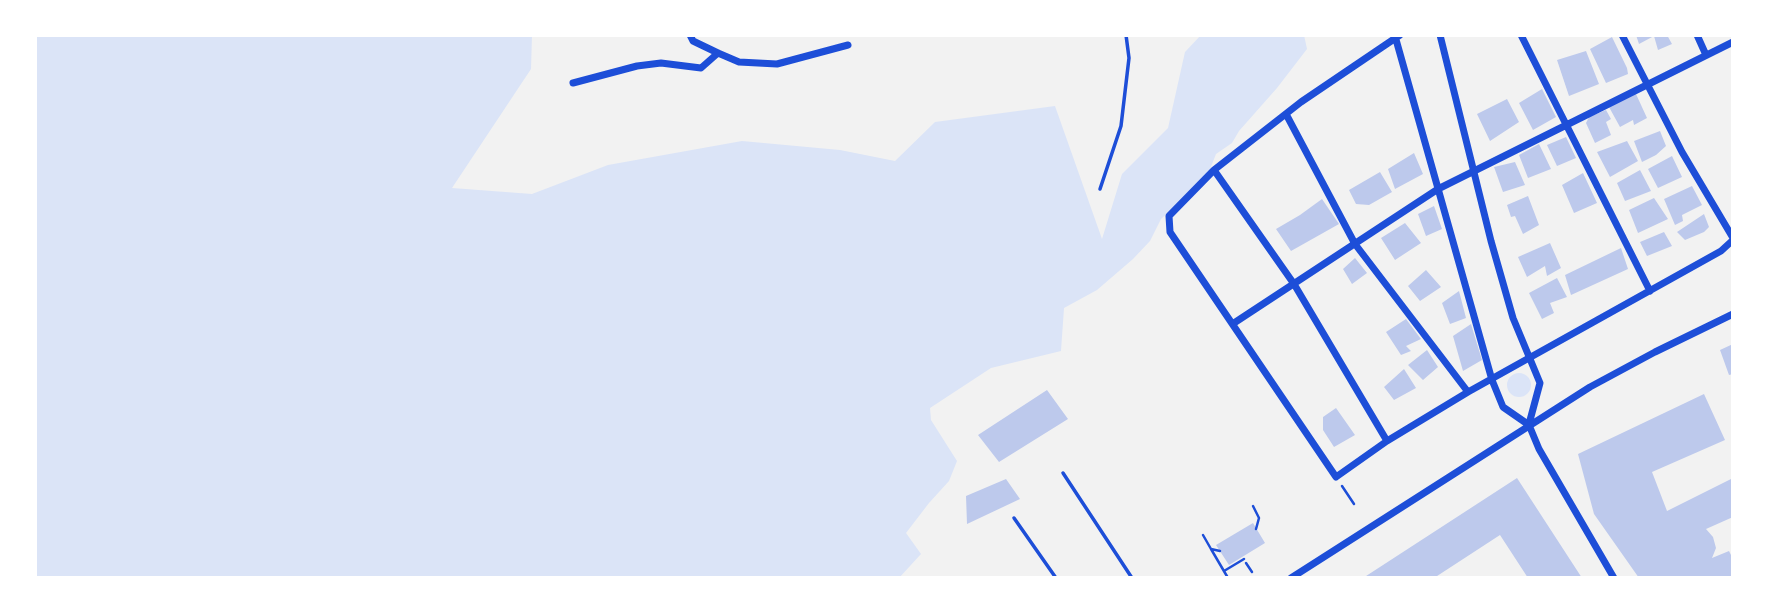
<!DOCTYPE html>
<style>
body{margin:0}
#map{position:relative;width:1768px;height:613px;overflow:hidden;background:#f2f2f2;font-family:Montserrat,sans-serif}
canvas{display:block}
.frame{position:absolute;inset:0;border:37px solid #fff;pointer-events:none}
</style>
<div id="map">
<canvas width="1768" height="613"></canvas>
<div class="frame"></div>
</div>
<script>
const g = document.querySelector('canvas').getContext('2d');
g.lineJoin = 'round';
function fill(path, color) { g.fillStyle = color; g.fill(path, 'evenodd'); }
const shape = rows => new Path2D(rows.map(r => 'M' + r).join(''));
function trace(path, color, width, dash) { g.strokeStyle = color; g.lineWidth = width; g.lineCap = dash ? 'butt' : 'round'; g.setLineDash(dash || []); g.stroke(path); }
fill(shape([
 [35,35,532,35,531,69,452,188,532,194,608,165,742,141,840,150,895,161,935,122,1055,106,1102,239,1122,174,1168,128,1185,52,1201,35,1304,35,1307,49,1277,88,1239,131,1232,143,1216,154,1207,177,1161,219,1150,241,1133,259,1097,290,1064,308,1061,351,991,368,930,408,931,420,957,461,949,481,929,503,906,533,921,554,899,578,35,578],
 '1507 385a12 12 0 1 1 24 0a12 12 0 1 1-24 0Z'
]), '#dbe4f7');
fill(shape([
 [1636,35,1667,35,1672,44,1658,50,1654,36,1639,44],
 [1612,37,1627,68,1628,74,1606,83,1590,49],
 [1586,51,1599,84,1569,96,1557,60],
 [1542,89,1556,117,1533,130,1519,103],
 [1636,94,1647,118,1634,125,1633,120,1620,127,1609,107],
 [1507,99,1519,122,1490,141,1477,114],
 [1606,110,1611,119,1606,122,1611,135,1595,143,1586,123,1589,117],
 [1660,131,1666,146,1656,155,1642,162,1634,141],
 [1566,137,1576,158,1557,166,1547,145],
 [1627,141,1638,161,1610,177,1597,152],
 [1539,144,1551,169,1528,178,1519,155],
 [1414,153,1423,174,1395,189,1388,169],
 [1672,156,1682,177,1658,188,1648,169],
 [1515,162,1525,185,1503,192,1494,167],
 [1640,170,1651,191,1625,201,1617,183],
 [1380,172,1392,192,1369,205,1356,204,1349,190],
 [1583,173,1597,203,1574,213,1562,185],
 [1692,186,1702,205,1682,215,1683,221,1675,225,1664,199],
 [1528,196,1539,225,1523,234,1515,216,1511,217,1507,205],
 [1654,198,1668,219,1638,233,1629,210],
 [1322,199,1339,224,1291,251,1276,229,1300,215],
 [1434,206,1442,229,1426,236,1418,214],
 [1704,214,1709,227,1704,232,1685,240,1677,232],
 [1405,223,1421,243,1395,260,1381,238],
 [1664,232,1672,246,1647,256,1640,242],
 [1550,243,1561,268,1547,276,1545,266,1527,277,1518,257],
 [1621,248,1628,269,1571,295,1565,275],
 [1355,258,1367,273,1352,284,1343,269],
 [1426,270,1441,287,1420,301,1408,286],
 [1557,278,1567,297,1550,303,1554,313,1542,319,1529,293],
 [1459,291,1466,318,1450,324,1442,303],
 [1406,319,1421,339,1406,346,1411,351,1401,355,1386,332],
 [1471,324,1482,360,1463,371,1453,336],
 [1733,344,1733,374,1729,375,1720,350],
 [1427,350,1438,367,1423,380,1408,365],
 [1404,369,1416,388,1394,400,1384,387],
 [1047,390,1068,419,999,462,978,435],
 [1704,394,1725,440,1652,472,1667,511,1733,478,1733,517,1706,529,1713,537,1716,548,1712,558,1729,551,1733,559,1733,578,1639,578,1594,514,1578,454],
 [1336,408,1355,435,1334,447,1323,430,1323,417],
 [1517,478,1582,578,1528,578,1500,535,1434,578,1363,578],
 [1006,479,1020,499,967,524,966,496],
 [1253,523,1265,543,1229,565,1216,545]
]), '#bdc9ec');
trace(shape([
 [1342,486,1354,504],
 [1253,506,1259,518,1256,529],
 [1203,535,1211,549,1220,551],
 [1211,549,1228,578],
 [1246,563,1252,572],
 [1224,571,1244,559]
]), '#1d4ed8', 2.5);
trace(shape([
 [1100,189,1121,126,1129,58,1126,35],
 [1063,473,1132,578],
 [1014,518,1056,578]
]), '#1d4ed8', 3.5);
trace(shape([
 [1400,35,1301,102,1214,170,1169,216,1170,232,1336,477,1387,441,1468,392,1721,251,1733,240],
 [1440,35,1491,241,1513,318,1540,383,1529,424],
 [1521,35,1650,291],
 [1622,35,1682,152,1733,238],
 [1697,35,1706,55],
 [1395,36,1492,380,1503,407,1529,425],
 [718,53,739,62,777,64,848,45],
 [573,83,637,66,661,63,701,68,718,53,693,41,690,35],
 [1286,114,1355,244,1468,392],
 [1214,170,1294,284,1387,441],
 [1234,323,1438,189,1733,42],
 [1529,425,1539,449,1614,578],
 [1291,578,1590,387,1655,352,1733,314]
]), '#1d4ed8', 7);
</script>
